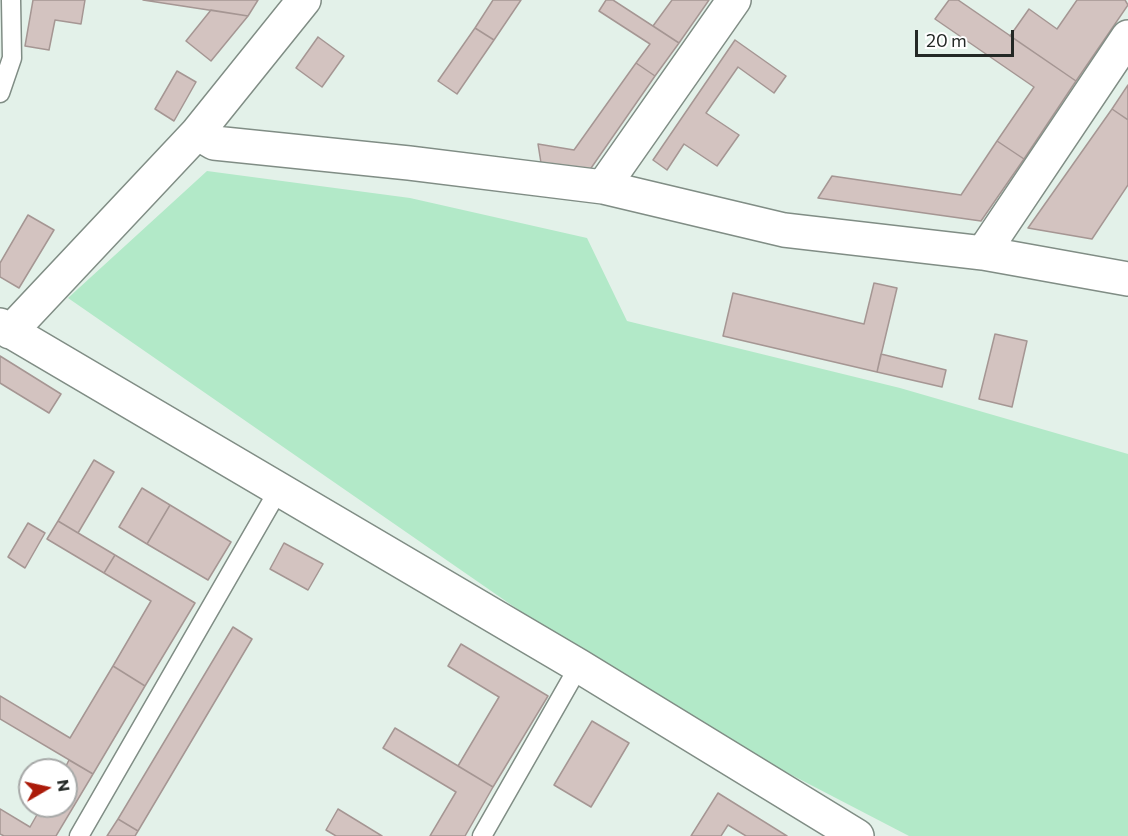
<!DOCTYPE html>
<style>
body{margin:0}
#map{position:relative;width:1128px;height:836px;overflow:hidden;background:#e3f1e9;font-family:Commissioner,sans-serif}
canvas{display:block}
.north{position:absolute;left:18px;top:758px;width:60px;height:60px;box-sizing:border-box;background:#fff;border:2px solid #a7a9a8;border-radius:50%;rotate:81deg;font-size:16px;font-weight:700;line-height:24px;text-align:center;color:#232825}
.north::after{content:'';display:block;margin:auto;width:21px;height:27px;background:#ab1b0a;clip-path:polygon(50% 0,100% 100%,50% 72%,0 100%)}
.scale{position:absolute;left:915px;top:30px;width:99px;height:27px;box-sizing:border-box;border:3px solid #232825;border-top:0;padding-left:8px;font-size:18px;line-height:21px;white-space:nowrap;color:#232825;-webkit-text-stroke:4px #fff;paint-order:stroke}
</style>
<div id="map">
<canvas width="1128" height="836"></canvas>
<div class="north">N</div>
<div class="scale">20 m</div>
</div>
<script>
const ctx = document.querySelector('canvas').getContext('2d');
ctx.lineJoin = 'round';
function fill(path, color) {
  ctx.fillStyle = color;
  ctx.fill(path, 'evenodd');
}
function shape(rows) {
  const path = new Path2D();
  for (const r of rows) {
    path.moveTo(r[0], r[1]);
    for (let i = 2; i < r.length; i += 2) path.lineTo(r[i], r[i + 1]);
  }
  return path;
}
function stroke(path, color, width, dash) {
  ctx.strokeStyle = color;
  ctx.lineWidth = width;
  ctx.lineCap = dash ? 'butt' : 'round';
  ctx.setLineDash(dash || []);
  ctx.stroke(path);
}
fill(shape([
 [207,171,410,198,587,238,627,321,900,388,1128,454,1128,836,909,836,653,703,68,298]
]), '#b2e9c8');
const building = shape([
 [33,0,85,0,81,24,55,20,49,50,25,46,33,0],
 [143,0,258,0,248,16,143,0],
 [493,0,521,0,494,40,475,28,493,0],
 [606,0,613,0,679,43,655,76,636,63,650,44,599,11,606,0],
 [672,0,709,0,679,43,653,26,672,0],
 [949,0,958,0,1076,81,1024,159,997,141,1034,87,935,19,949,0],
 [1077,0,1125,0,1128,5,1076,81,1010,36,1029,9,1057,29,1077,0],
 [211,10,248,16,211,61,186,41,211,10],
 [475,28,494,40,457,94,438,81,475,28],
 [318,37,344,56,322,87,296,68,318,37],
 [735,40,786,76,774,93,738,67,706,113,739,135,717,166,684,144,667,170,653,160,735,40],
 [636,63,655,76,589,171,541,163,538,144,574,150,636,63],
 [177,71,196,82,174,121,155,109,177,71],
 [1128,85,1128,120,1112,109,1128,85],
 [1112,109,1128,120,1128,185,1092,239,1028,228,1112,109],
 [997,141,1024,159,981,221,818,198,832,176,961,195,997,141],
 [28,215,54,230,19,288,0,277,0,263,28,215],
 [874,283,897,288,877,372,723,336,733,293,864,324,874,283],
 [995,334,1027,341,1012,407,979,399,995,334],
 [881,354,946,370,942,387,877,372,881,354],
 [0,356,61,394,49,413,0,383,0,356],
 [94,460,114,472,78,533,58,521,94,460],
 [142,488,170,505,147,544,119,527,142,488],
 [170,505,231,542,208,580,147,544,170,505],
 [58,521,115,555,104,573,47,539,58,521],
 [28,523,45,533,25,568,8,557,28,523],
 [284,543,323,564,308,590,270,569,284,543],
 [115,555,195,603,145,686,113,666,151,601,104,573,115,555],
 [233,627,252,639,138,831,118,819,233,627],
 [461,644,548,696,493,787,458,766,499,697,448,666,461,644],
 [113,666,145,686,93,774,0,719,0,696,70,738,113,666],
 [592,721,629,743,591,807,554,785,592,721],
 [395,728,493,787,465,836,430,836,456,792,383,748,395,728],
 [69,760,93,774,56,836,4,836,0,834,0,809,30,827,42,806,66,806,66,770,64,770,69,760],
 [718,793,787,836,746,836,728,825,721,836,691,836,718,793],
 [338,809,382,836,336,836,326,830,338,809],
 [118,819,138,831,135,836,107,836,118,819]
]);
fill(building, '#d3c3c0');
stroke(building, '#a59693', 1.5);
const lane = shape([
 [0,93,12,58,11,0],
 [79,836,279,489],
 [482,836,579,666]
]);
const street = shape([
 [197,133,214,143,409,163,603,187,784,230,983,253,1128,279],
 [603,187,734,0],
 [983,253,1128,37],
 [0,325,579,666,857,836],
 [10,332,197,133,304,0]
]);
stroke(lane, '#808d85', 21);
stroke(street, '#808d85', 36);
stroke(lane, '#fff', 18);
stroke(street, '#fff', 33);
</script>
